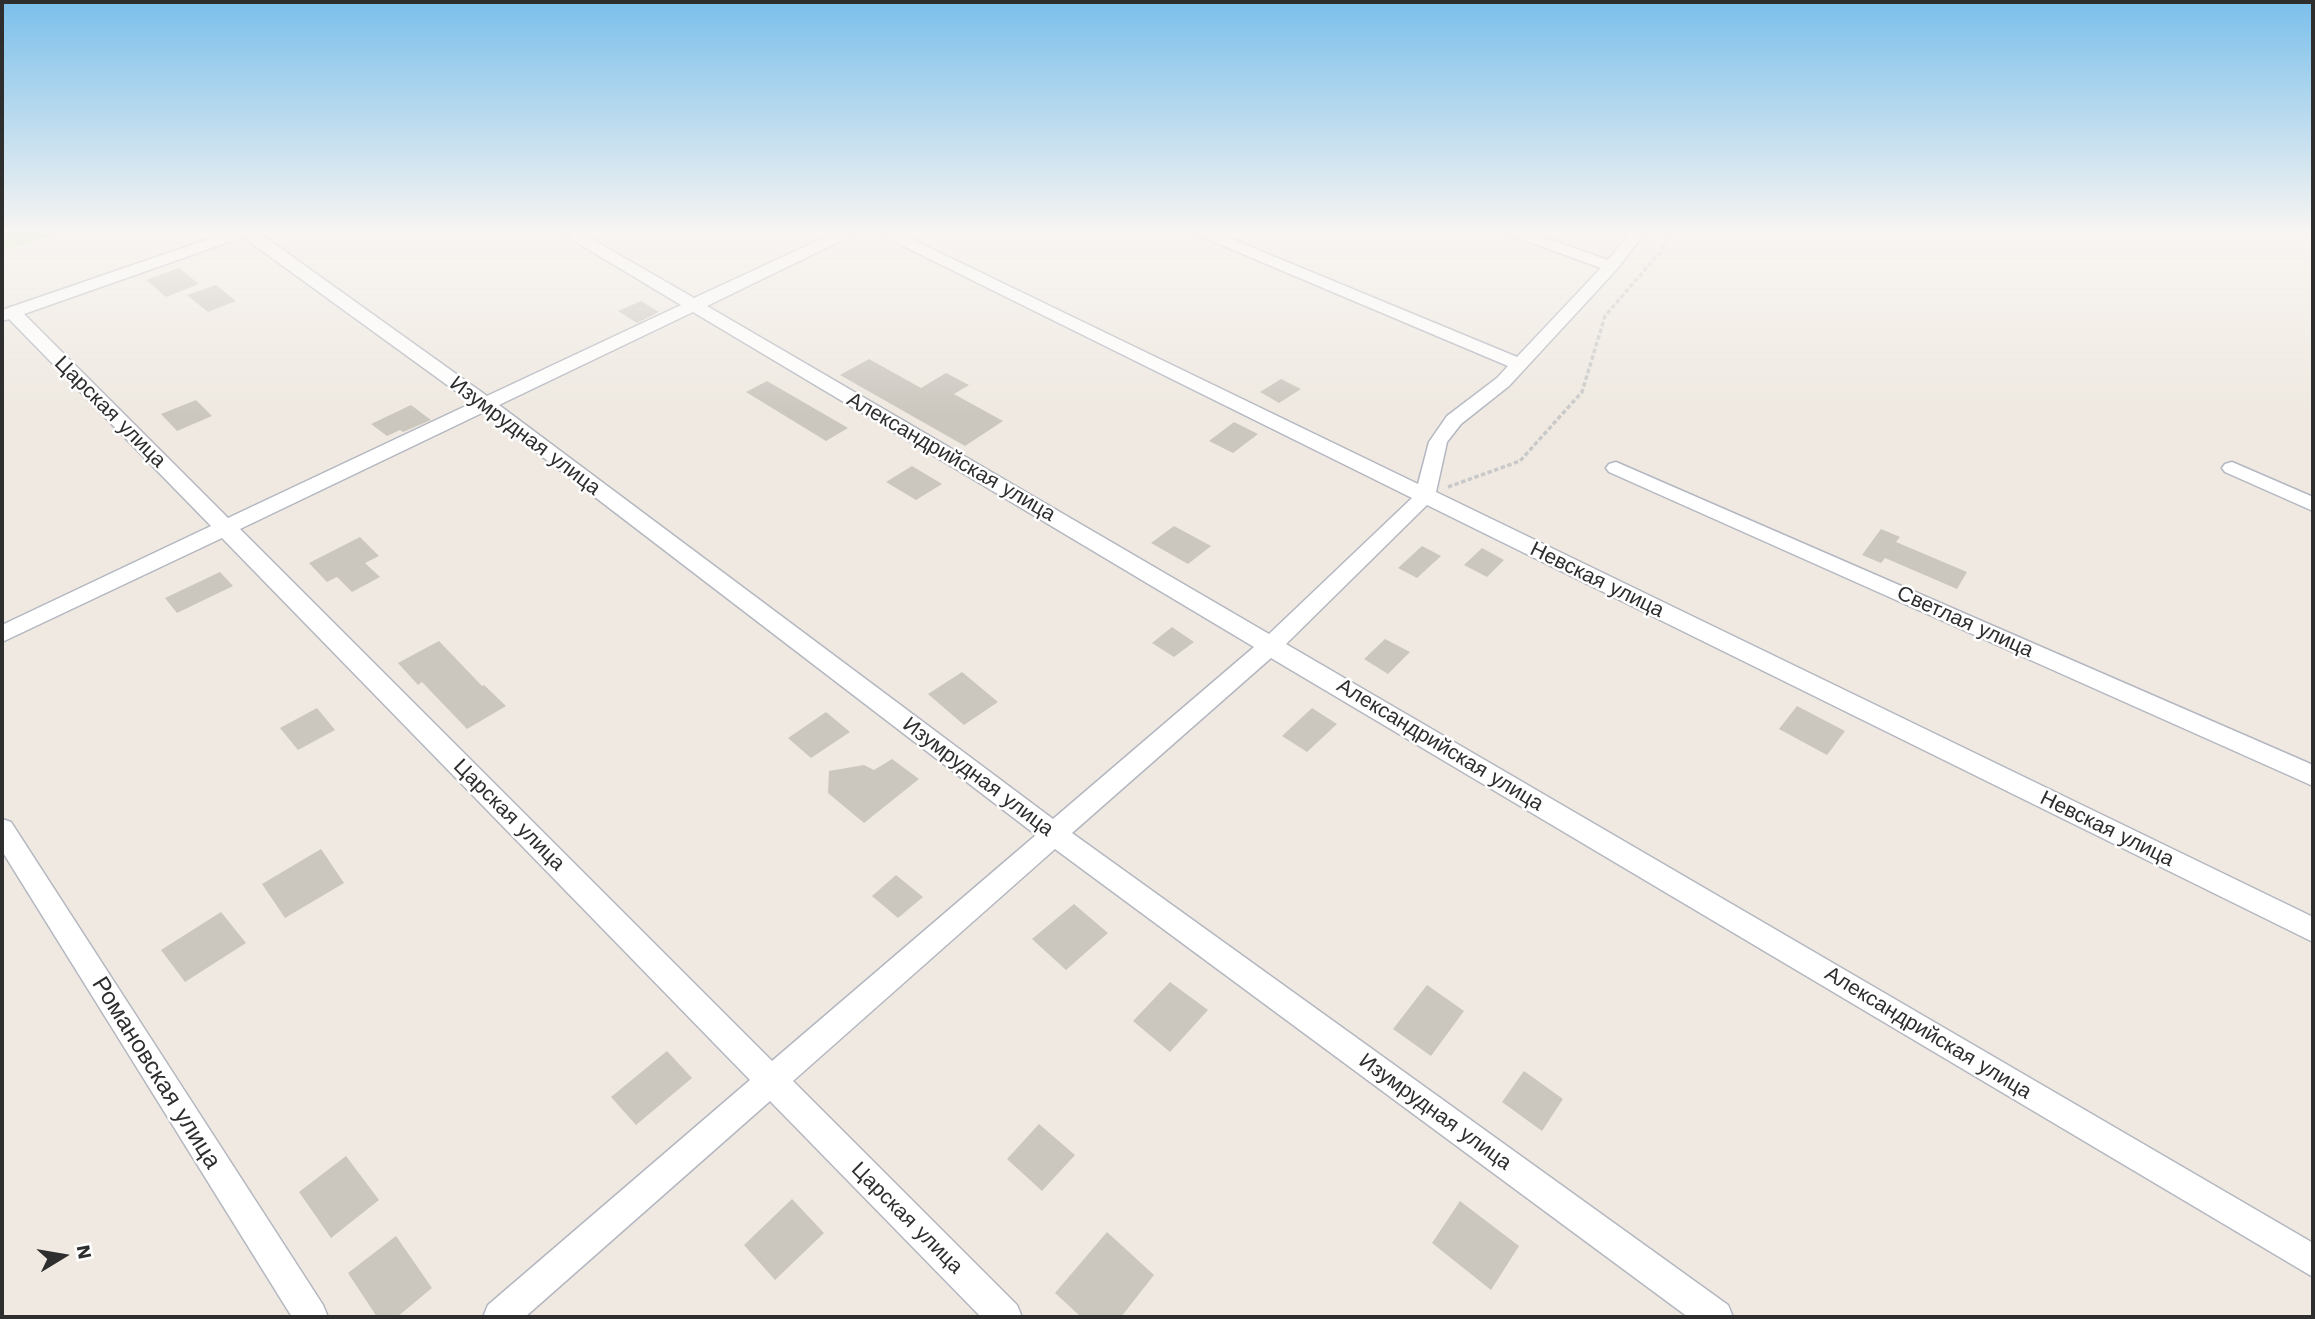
<!DOCTYPE html>
<meta charset="utf-8">
<style>
body{margin:0}
#map{position:relative;width:2315px;height:1319px;overflow:hidden;background:#efe9e1;font-family:"Work Sans",sans-serif}
canvas{display:block}
.frame{position:absolute;inset:0;border:4px solid #2e2e2e;pointer-events:none}
.north{position:absolute;left:28px;top:1221px;width:70px;height:70px;-webkit-text-stroke:5px #fff;paint-order:stroke;rotate:79deg;font-size:19px;font-weight:700;line-height:28px;text-align:center;color:#2e2e2e}
.north::after{content:'';display:block;margin:auto;width:24px;height:32px;background:#2e2e2e;clip-path:polygon(50% 0,100% 100%,50% 72%,0 100%)}
</style>
<div id="map">
<canvas width="2315" height="1319"></canvas>
<div class="frame"></div>
<div class="north">N</div>
</div>
<script>
const ctx = document.querySelector('canvas').getContext('2d');
ctx.lineJoin = 'round';
function fill(path, color) {
  ctx.fillStyle = color;
  ctx.fill(path, 'evenodd');
}
function shape(rows) {
  const path = new Path2D();
  for (const r of rows) {
    path.moveTo(r[0], r[1]);
    for (let i = 2; i < r.length; i += 2) path.lineTo(r[i], r[i + 1]);
  }
  return path;
}
function stroke(path, color, width, dash) {
  ctx.strokeStyle = color;
  ctx.lineWidth = width;
  ctx.lineCap = dash ? 'butt' : 'round';
  ctx.setLineDash(dash || []);
  ctx.stroke(path);
}
function drawText(font, color, halo, rows, align = 'center') {
  ctx.font = font + ' "Work Sans",sans-serif';
  ctx.lineWidth = 5;
  ctx.setLineDash([]);
  ctx.textBaseline = 'middle';
  ctx.strokeStyle = halo;
  ctx.fillStyle = color;
  for (const [text, x, y, turn = 0] of rows) {
    ctx.save();
    ctx.translate(x, y);
    ctx.rotate((+turn || 0) * Math.PI / 180);
    ctx.textAlign = isNaN(turn) ? turn : align;
    if (halo) ctx.strokeText(text, 0, 0);
    ctx.fillText(text, 0, 0);
    ctx.restore();
  }
}
fill(shape([
 [2,230,71,230,2,251]
]), '#b6e59e');
fill(shape([
 [179,268,199,284,166,297,146,280],
 [216,285,236,301,208,312,187,295],
 [641,301,659,312,637,323,618,311],
 [869,359,921,388,946,373,969,385,954,394,1003,421,965,446,840,375],
 [1281,379,1301,389,1279,403,1260,392],
 [767,381,848,428,826,441,746,392],
 [196,400,212,416,177,431,161,414],
 [411,405,431,420,403,432,400,430,387,436,371,424],
 [1234,422,1258,434,1233,453,1209,441],
 [912,466,942,484,916,500,886,482],
 [1174,526,1211,546,1188,564,1151,543],
 [1881,529,1900,537,1896,542,1967,572,1957,589,1885,558,1881,563,1862,555],
 [360,537,379,556,365,563,380,577,352,592,337,577,327,582,309,563],
 [1422,546,1441,556,1417,578,1398,568],
 [1482,548,1504,560,1487,577,1464,565],
 [220,572,233,586,177,613,165,598],
 [1172,627,1194,642,1174,657,1152,643],
 [1385,639,1410,652,1388,674,1364,659],
 [439,641,482,686,484,685,506,706,467,729,422,682,418,685,398,663],
 [962,672,998,702,964,725,928,694],
 [1797,706,1845,731,1827,755,1779,729],
 [317,708,335,730,298,750,280,728],
 [1312,708,1337,724,1307,752,1282,736],
 [826,712,850,732,811,758,788,738],
 [892,759,919,779,864,823,828,793,829,771,864,765,874,770],
 [321,849,344,883,285,918,262,884],
 [896,875,923,897,898,918,872,896],
 [1074,904,1108,933,1066,970,1032,939],
 [221,912,246,943,185,982,161,950],
 [1170,982,1208,1010,1170,1052,1133,1021],
 [1427,985,1464,1011,1431,1056,1393,1029],
 [667,1051,692,1078,636,1125,611,1097],
 [1524,1071,1563,1099,1542,1131,1502,1102],
 [1039,1124,1075,1155,1042,1191,1007,1159],
 [346,1156,379,1200,331,1238,299,1192],
 [792,1199,824,1233,775,1280,744,1245],
 [1460,1201,1519,1246,1491,1290,1432,1243],
 [1107,1232,1154,1275,1121,1317,1081,1317,1055,1293],
 [396,1236,432,1288,397,1317,377,1317,348,1273]
]), '#cbc7bf');
const street = shape([
 [235,230,255,230,487,396,681,305,561,233,559,230,576,230,694,298,841,230,859,230,857,233,707,306,1269,634,1412,498,877,233,875,230,893,230,1418,484,1429,442,1447,416,1497,378,1508,366,1193,233,1191,230,1210,230,1517,357,1601,268,1505,233,1503,230,1523,230,1608,260,1632,230,1647,230,1617,269,1509,386,1461,424,1447,442,1436,492,2313,917,2313,942,1427,505,1286,644,2313,1243,2313,1277,1271,658,1072,833,1728,1305,1733,1317,1688,1317,1055,849,793,1081,1017,1305,1022,1317,981,1317,770,1101,525,1317,483,1317,488,1305,750,1080,222,538,2,642,2,625,211,526,9,319,2,321,2,310,235,230],
 [243,237,472,403,228,518,24,314,243,237],
 [693,312,1254,647,1053,819,499,405,693,312],
 [484,412,1036,835,772,1061,240,529,484,412],
 [1616,462,2313,765,2313,786,1609,472,1606,468,1609,464,1616,462],
 [2232,462,2313,497,2313,511,2225,472,2222,468,2225,464,2232,462],
 [2,819,11,822,323,1305,328,1317,292,1317,2,851,2,819]
]);
stroke(street, '#b4b7c1', 3);
stroke(shape([
 [1448,487,1520,461,1582,392,1605,316,1661,251,1671,230]
]), '#c9c9c9', 3.5, [4.5, 2.5]);
fill(street, '#fff');
const sky = ctx.createLinearGradient(0, 0, 0, 414);
sky.addColorStop(0, '#7abfeb');
sky.addColorStop(0.56, '#f8f5f2');
sky.addColorStop(1, '#f8f5f200');
ctx.fillStyle = sky;
ctx.fillRect(0, 0, 2315, 414);
drawText('21px', '#2e2e2e', '#fff', [
 ["Царская улица",110,412,45],
 ["Изумрудная улица",525,436,37],
 ["Александрийская улица",951,457,30],
 ["Невская улица",1597,580,26],
 ["Светлая улица",1965,622,24],
 ["Александрийская улица",1440,745,31],
 ["Изумрудная улица",978,777,37],
 ["Царская улица",509,815,45],
 ["Невская улица",2107,829,26],
 ["Александрийская улица",1928,1033,31],
 ["Изумрудная улица",1435,1112,36],
 ["Царская улица",907,1218,45]
]);
drawText('24px', '#2e2e2e', '#fff', [
 ["Романовская улица",156,1073,58]
]);
</script>
